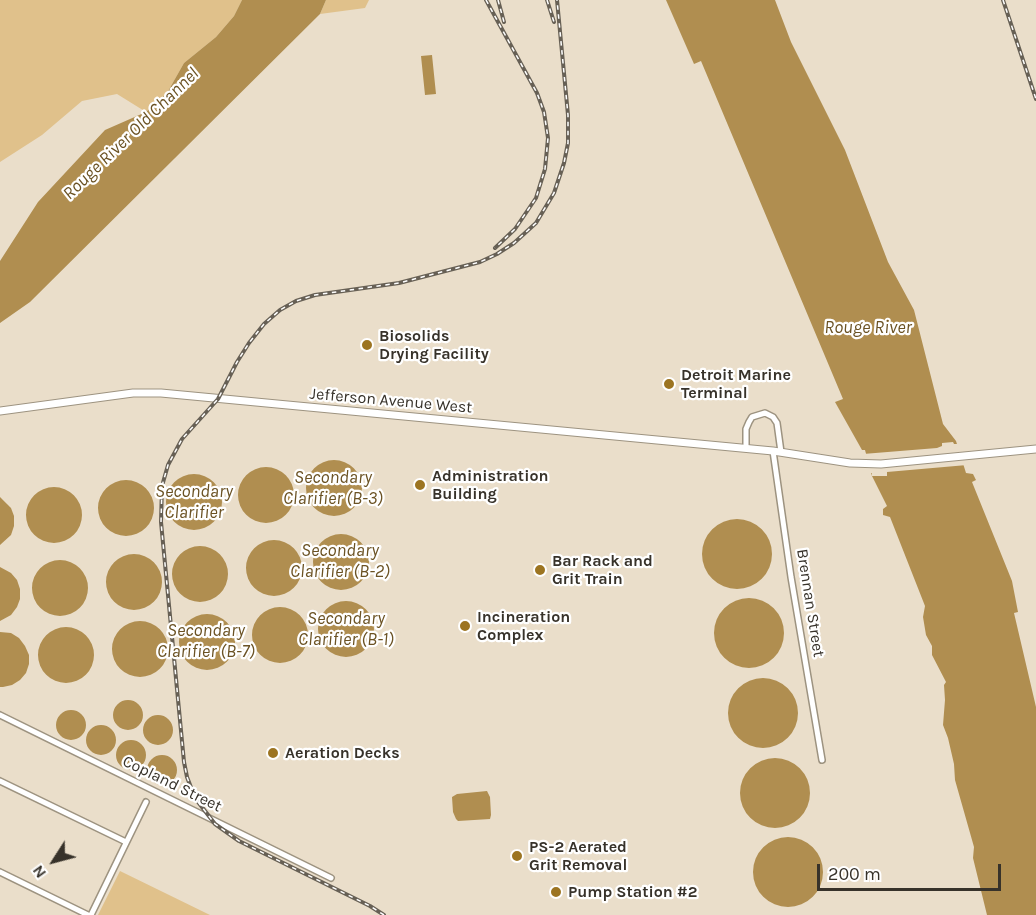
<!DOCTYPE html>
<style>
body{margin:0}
#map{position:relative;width:1036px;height:915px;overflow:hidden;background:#eadeca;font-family:Karla,sans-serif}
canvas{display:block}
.north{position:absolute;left:24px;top:831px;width:60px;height:60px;-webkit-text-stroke:4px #fff;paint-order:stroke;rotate:234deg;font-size:16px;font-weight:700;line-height:24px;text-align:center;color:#37322a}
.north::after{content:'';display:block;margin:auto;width:21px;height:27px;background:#37322a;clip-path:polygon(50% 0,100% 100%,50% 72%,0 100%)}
.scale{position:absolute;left:817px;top:864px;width:184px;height:27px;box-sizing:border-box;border:3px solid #37322a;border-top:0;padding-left:8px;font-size:18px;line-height:21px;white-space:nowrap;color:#37322a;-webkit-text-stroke:4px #fff;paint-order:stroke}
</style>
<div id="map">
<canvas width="1036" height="915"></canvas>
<div class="north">N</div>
<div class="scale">200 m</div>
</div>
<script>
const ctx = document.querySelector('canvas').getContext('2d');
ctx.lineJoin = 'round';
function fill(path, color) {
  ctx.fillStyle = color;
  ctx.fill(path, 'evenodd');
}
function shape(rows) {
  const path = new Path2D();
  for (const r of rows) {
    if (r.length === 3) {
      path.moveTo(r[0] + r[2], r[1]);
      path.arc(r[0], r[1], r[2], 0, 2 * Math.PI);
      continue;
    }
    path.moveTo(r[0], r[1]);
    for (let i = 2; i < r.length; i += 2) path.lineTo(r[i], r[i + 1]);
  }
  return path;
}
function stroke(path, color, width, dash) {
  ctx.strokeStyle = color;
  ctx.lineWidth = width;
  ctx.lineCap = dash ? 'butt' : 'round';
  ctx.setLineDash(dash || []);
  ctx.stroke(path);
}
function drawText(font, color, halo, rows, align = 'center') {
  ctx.font = font + ' Karla,sans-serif';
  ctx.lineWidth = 4.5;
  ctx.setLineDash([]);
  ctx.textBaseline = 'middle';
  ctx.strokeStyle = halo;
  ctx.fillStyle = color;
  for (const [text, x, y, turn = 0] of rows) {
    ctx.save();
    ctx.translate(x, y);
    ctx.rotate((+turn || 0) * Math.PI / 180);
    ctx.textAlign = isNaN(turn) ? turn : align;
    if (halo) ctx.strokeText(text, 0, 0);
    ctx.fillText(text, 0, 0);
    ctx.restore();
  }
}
fill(shape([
 [0,0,242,0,234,16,216,37,184,63,167,93,146,112,117,94,82,101,42,135,0,162],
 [326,0,369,0,365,8,320,14],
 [120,871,210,915,98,915]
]), '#e0c18b');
fill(shape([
 [242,0,326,0,320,14,30,302,0,323,0,261,38,202,105,130,146,112,167,93,184,63,216,37,234,16],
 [666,0,775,0,791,42,845,150,888,262,914,310,943,424,956,441,966,473,973,474,976,480,972,482,1012,581,1018,612,1014,613,1036,707,1036,915,987,915,973,858,974,847,955,780,954,764,948,738,943,725,945,700,944,685,946,682,932,655,932,646,926,635,923,617,925,606,890,517,883,515,883,509,887,506,872,476,865,450,862,450,835,402,843,399,701,61,694,64],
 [432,55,436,94,425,95,421,56],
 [334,488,28],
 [266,495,28],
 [194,502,28],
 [126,508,28],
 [54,515,28],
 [0,497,11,508,14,516,14,526,11,535,0,545],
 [737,554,35],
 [341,562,28],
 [274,568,28],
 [200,574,28],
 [134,582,28],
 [60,588,28],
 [0,567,11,573,17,580,20,589,20,599,17,607,11,615,0,621],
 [749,633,35],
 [346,629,28],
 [280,635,28],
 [207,642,28],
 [140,649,28],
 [66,655,28],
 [0,632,11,633,19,638,25,646,29,655,29,664,26,673,20,680,12,685,3,687,0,687],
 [763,713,35],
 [128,715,15],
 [71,725,15],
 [158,730,15],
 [101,740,15],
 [131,755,15],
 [162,770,15],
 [775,793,35],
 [487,791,490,797,491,815,490,819,458,821,456,819,453,812,452,797,457,794],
 [788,872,35]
]), '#b08e50');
fill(shape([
 [953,442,954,444,958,444,958,447,961,447,967,465,887,472,887,476,872,476,872,473,869,473,863,454,937,448,942,446,942,443]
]), '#eadeca');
const street = shape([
 [746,448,746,429,749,422,752,417,765,413,773,417,777,423,781,452],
 [773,451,791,577,822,760],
 [0,715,331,878],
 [0,781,126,842],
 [0,872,88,915],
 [91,915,146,802]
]);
const secondary = shape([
 [0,411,133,393,161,393,773,451,850,463,881,464,1036,449]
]);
stroke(street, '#9d9380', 8);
stroke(secondary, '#9d9380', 9);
stroke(street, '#fff', 5);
stroke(secondary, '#fff', 7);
const rail = shape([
 [486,0,537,93,544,112,548,138,545,169,536,198,515,229,495,248],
 [498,0,504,22],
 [547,0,554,22],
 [1003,0,1036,99],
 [384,915,370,906,239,841,215,824,195,798,187,777,184,762,161,522,162,486,168,465,182,439,218,399,237,362,249,343,264,324,280,310,296,301,315,295,399,283,480,262,497,254,514,243,536,223,554,193,564,163,568,143,568,115,557,0]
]);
stroke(rail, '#676055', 4);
stroke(rail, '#fff', 1.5, [4.5]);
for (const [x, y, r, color] of [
 [367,345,6,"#9c7421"],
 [669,384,6,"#9c7421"],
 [420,485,6,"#9c7421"],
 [540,570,6,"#9c7421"],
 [465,626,6,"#9c7421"],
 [273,753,6,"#9c7421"],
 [517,856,6,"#9c7421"],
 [556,892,6,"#9c7421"]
]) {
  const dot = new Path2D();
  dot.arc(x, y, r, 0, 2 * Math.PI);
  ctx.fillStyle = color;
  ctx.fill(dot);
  stroke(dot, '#fff', 2);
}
drawText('bold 16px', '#37322a', '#fff', [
 ["Biosolids",379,336],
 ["Drying Facility",379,354],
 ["Detroit Marine",681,375],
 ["Terminal",681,393],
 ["Administration",432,476],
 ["Building",432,494],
 ["Bar Rack and",552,561],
 ["Grit Train",552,579],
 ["Incineration",477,617],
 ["Complex",477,635],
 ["Aeration Decks",285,753],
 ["PS-2 Aerated",529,847],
 ["Grit Removal",529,865],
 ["Pump Station #2",568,892]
], 'left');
drawText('16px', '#37322a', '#fff', [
 ["Jefferson Avenue West",391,401,5],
 ["Brennan Street",810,603,81],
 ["Copland Street",172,784,26]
]);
drawText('italic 18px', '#6b5223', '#fff', [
 ["Rouge River Old Channel",131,134,-44],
 ["Rouge River",868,328],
 ["Secondary",333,478],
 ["Clarifier (B-3)",333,499],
 ["Secondary",194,492],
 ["Clarifier",194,513],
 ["Secondary",340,551],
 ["Clarifier (B-2)",340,572],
 ["Secondary",346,619],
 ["Clarifier (B-1)",346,640],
 ["Secondary",206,631],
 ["Clarifier (B-7)",206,652]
]);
</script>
